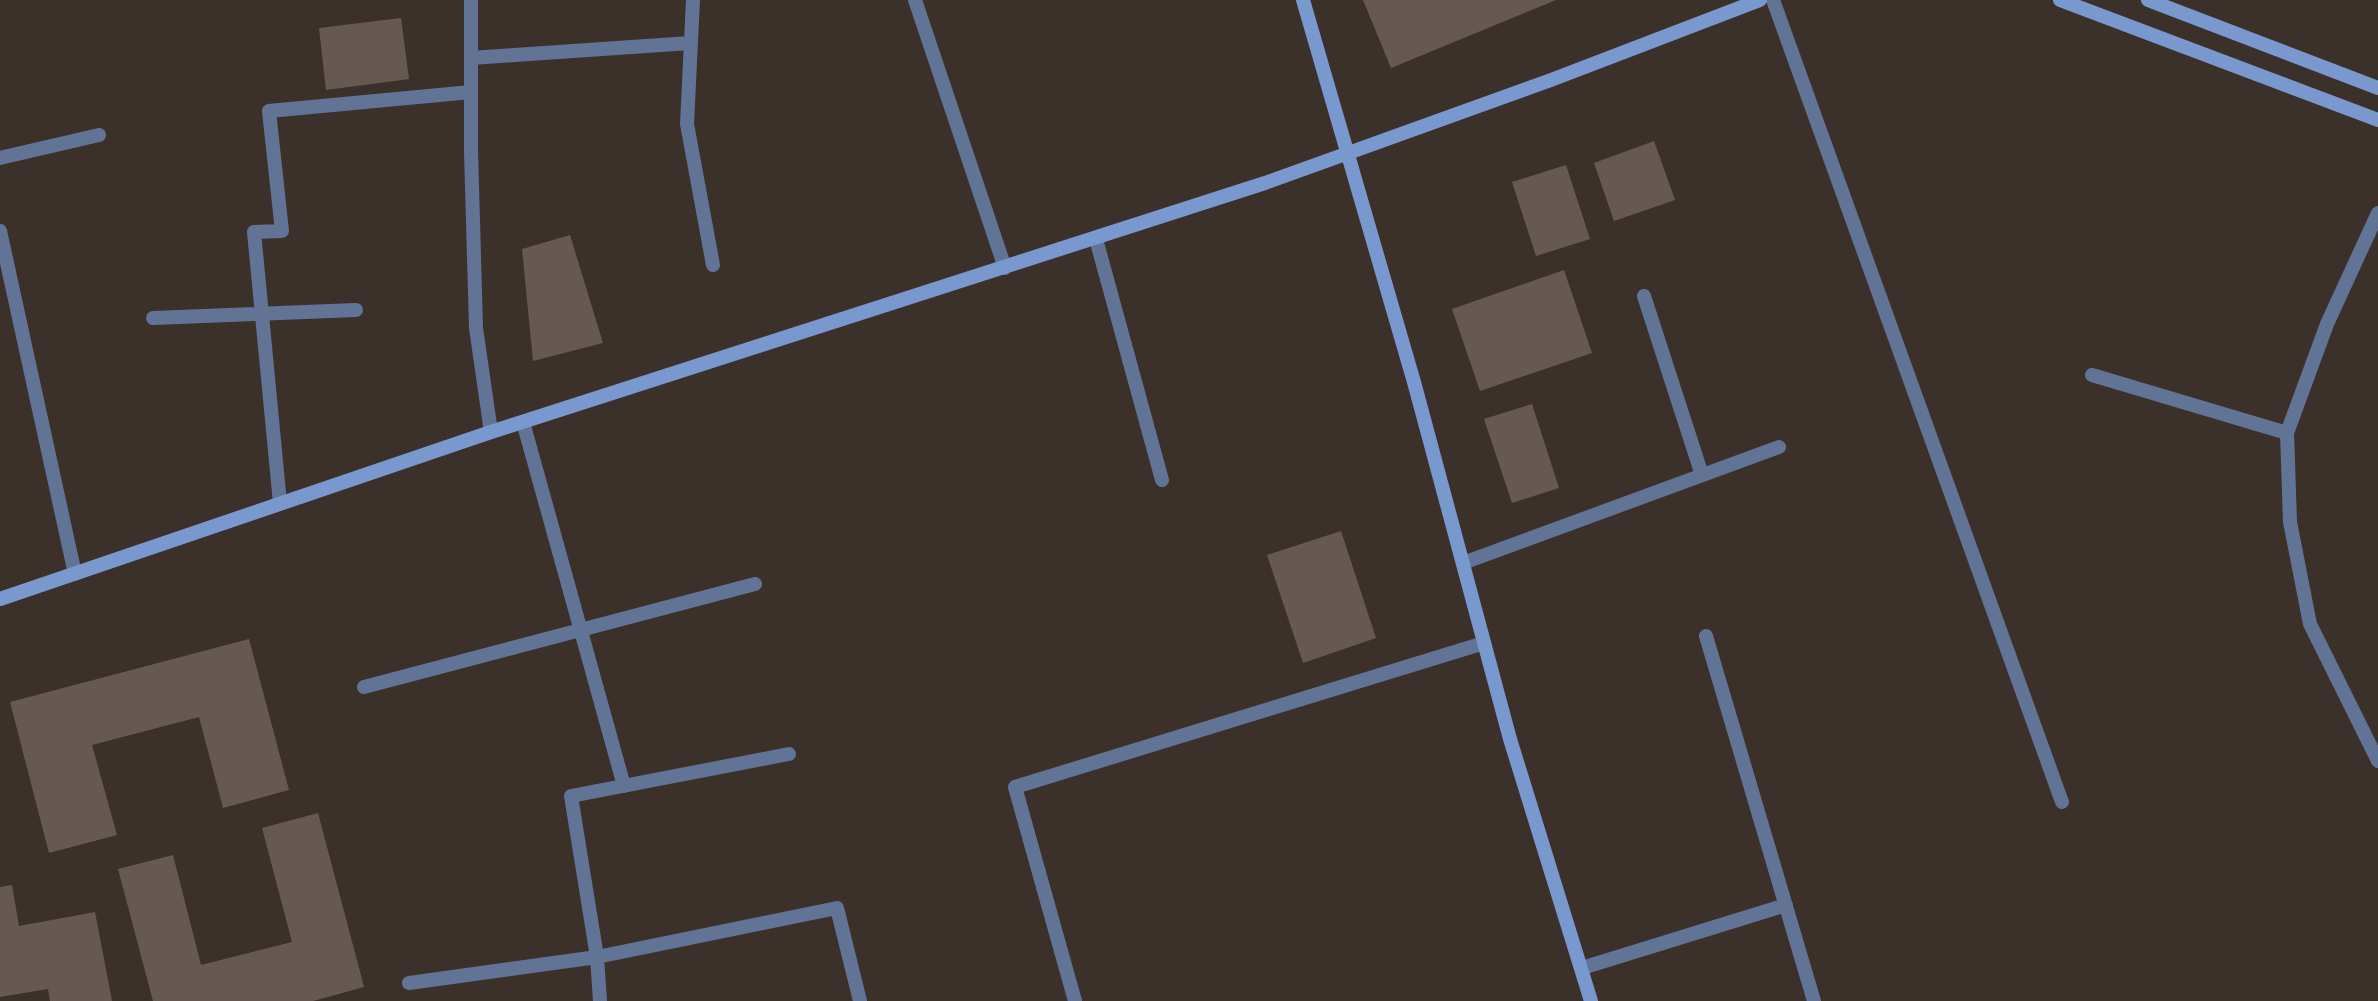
<!DOCTYPE html>
<style>
body{margin:0}
canvas{display:block;background:#3c312a}
</style>
<canvas width="2378" height="1001"></canvas>
<script>
const ctx = document.querySelector('canvas').getContext('2d');
ctx.lineJoin = 'round';
function fill(path, color) {
  ctx.fillStyle = color;
  ctx.fill(path, 'evenodd');
}
function shape(rows) {
  const path = new Path2D();
  for (const r of rows) {
    path.moveTo(r[0], r[1]);
    for (let i = 2; i < r.length; i += 2) path.lineTo(r[i], r[i + 1]);
  }
  return path;
}
function stroke(path, color, width, dash) {
  ctx.strokeStyle = color;
  ctx.lineWidth = width;
  ctx.lineCap = dash ? 'butt' : 'round';
  ctx.setLineDash(dash || []);
  ctx.stroke(path);
}
fill(shape([
 [1363,0,1556,0,1391,68],
 [401,18,409,79,326,90,319,28],
 [1654,141,1675,200,1614,221,1594,163],
 [1566,165,1590,239,1536,256,1512,182],
 [570,235,603,343,533,361,522,249],
 [1564,270,1592,353,1480,391,1452,309],
 [1532,404,1559,488,1512,503,1484,419],
 [1341,531,1376,638,1303,663,1267,555],
 [249,639,289,790,223,808,199,717,92,745,117,835,49,853,10,702],
 [318,813,364,987,313,1001,153,1001,118,869,173,855,201,965,292,942,262,828],
 [12,885,19,926,95,912,112,1001,50,1001,48,989,0,997,0,887]
]), '#665952');
stroke(shape([
 [523,422,624,786],
 [364,687,755,584],
 [409,983,597,957,837,908,860,1001],
 [600,1001,597,957,571,796,789,754]
]), '#617496', 14);
stroke(shape([
 [471,0,471,151,476,328,491,432],
 [693,0,687,124,713,265],
 [915,0,1005,268],
 [1773,0,2062,802],
 [471,58,690,43],
 [0,158,99,135],
 [2378,213,2327,324,2287,433,2290,522,2310,624,2378,761],
 [0,231,75,574],
 [1096,239,1162,480],
 [1644,296,1702,475],
 [153,318,356,310],
 [2092,375,2287,433],
 [280,503,254,232,282,231,269,111,471,92],
 [1463,563,1779,447],
 [1706,636,1814,1001],
 [1582,968,1786,905],
 [1075,1001,1015,787,1484,643]
]), '#617496', 14);
stroke(shape([
 [1303,0,1414,382,1510,739,1591,1001],
 [2060,0,2378,120],
 [2148,0,2378,88],
 [0,599,491,432,1265,183,1551,80,1760,0]
]), '#7998ce', 14);
</script>
